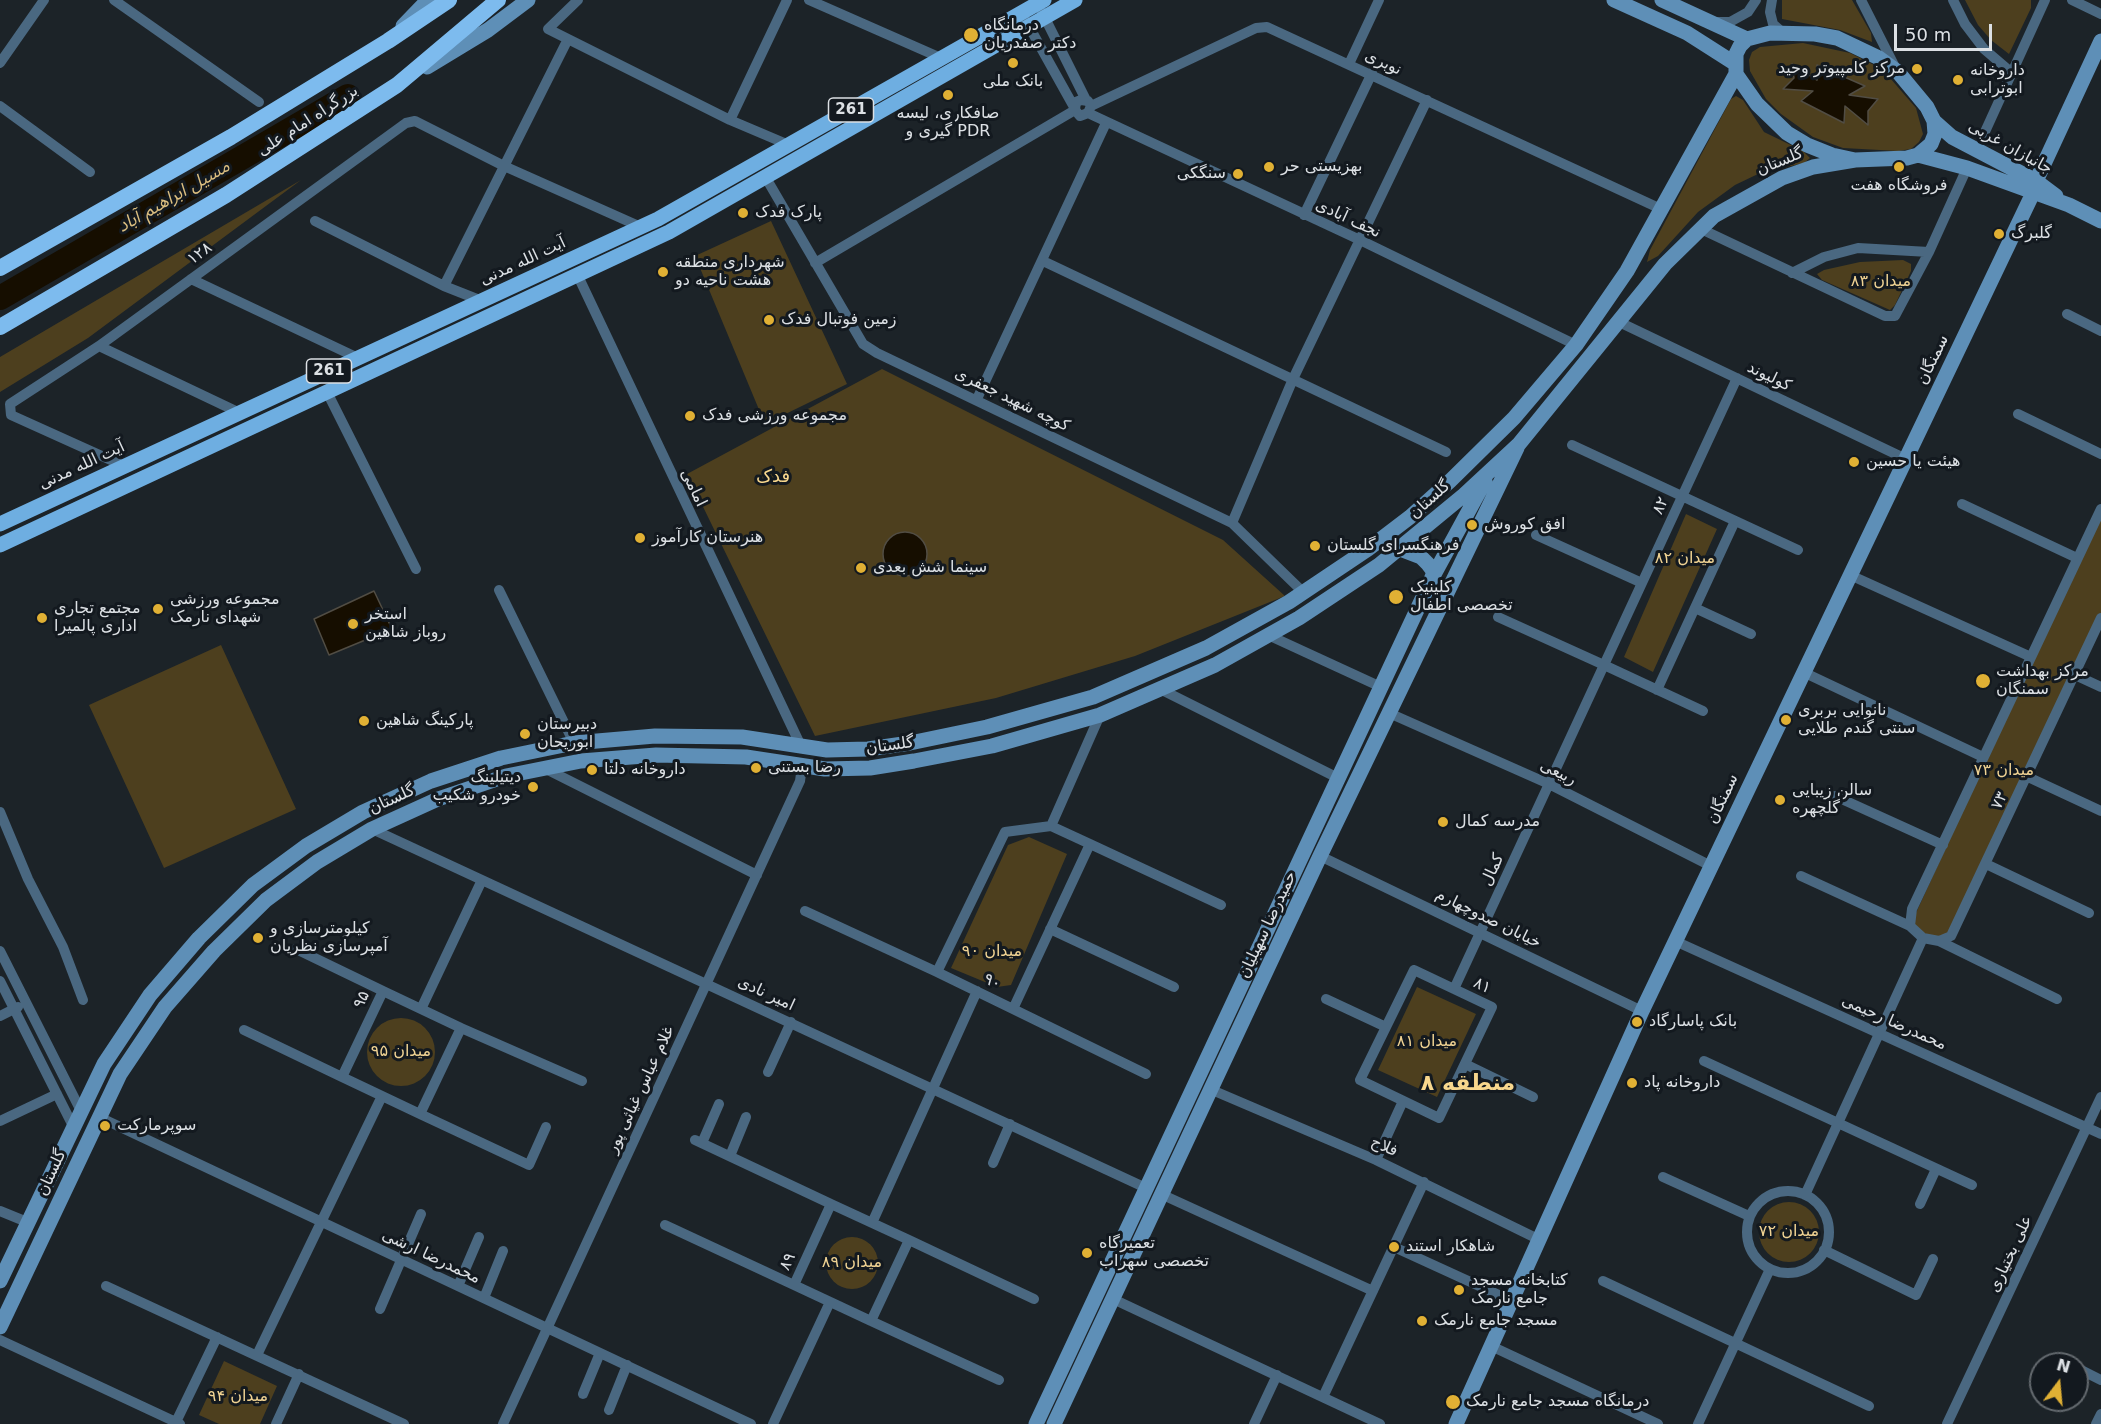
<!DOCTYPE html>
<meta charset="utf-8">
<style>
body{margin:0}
#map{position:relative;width:2101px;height:1424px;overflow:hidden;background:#1c2328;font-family:"DejaVu Sans",sans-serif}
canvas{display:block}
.north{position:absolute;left:2029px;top:1352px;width:60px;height:60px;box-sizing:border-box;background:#13191f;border:2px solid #63696e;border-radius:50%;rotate:16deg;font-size:16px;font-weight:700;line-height:24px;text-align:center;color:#dce0e4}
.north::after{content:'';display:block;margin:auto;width:21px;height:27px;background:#e0b034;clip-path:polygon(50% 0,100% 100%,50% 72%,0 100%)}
.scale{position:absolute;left:1894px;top:24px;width:98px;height:27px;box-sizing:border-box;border:3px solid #dce0e4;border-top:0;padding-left:8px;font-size:18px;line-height:21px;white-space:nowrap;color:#dce0e4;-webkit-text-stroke:4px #13191f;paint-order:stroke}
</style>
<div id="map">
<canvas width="2101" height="1424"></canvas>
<div class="north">N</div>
<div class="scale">50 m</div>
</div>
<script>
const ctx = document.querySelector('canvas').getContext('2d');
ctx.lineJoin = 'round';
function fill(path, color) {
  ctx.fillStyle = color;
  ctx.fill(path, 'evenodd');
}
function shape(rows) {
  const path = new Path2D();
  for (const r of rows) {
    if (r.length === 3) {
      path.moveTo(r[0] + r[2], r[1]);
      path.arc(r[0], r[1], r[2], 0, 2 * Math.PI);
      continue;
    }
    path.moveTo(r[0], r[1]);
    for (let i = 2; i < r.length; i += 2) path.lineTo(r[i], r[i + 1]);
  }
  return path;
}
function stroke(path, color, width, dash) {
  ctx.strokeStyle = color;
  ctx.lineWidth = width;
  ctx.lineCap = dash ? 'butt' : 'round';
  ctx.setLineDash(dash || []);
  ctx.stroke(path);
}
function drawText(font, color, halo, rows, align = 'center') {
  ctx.font = font + ' "DejaVu Sans","Noto Sans Arabic",sans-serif';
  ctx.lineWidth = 6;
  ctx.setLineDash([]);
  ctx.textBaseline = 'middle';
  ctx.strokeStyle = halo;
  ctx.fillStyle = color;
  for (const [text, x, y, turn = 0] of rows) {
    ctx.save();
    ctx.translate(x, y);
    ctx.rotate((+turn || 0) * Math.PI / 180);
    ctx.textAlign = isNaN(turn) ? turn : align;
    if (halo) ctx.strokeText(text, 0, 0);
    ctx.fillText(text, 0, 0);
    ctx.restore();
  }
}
fill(shape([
 [1782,0,1852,0,1871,33,1872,42,1840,30,1782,19],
 [1965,0,2031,0,2031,8,2009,54,1991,40,1978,25],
 [1803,43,1850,53,1874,65,1890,78,1916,108,1923,134,1919,142,1911,149,1898,151,1843,148,1813,137,1781,114,1766,99,1750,71,1749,60,1752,52,1760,47],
 [1736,96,1743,100,1764,132,1803,151,1810,158,1804,163,1758,174,1735,185,1698,212,1658,256,1647,262,1650,250,1731,99],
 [301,180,88,338,0,392,0,357],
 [771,221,847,384,765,424,695,256],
 [1903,260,1911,264,1911,271,1895,305,1890,310,1822,280,1817,274,1824,270,1860,262],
 [882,369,1223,540,1285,596,1135,656,996,698,815,736,687,474],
 [2101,509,2101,618,1951,936,1938,941,1910,926],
 [1686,514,1717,529,1653,672,1624,657],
 [221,645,296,809,164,868,89,705],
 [1029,837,1067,854,1011,985,997,987,951,968,1008,845],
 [1417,987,1476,1014,1437,1097,1378,1070],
 [401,1052,34],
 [1789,1232,30],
 [852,1263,26],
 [224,1361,277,1386,260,1424,219,1424,199,1415]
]), '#4d3f1e');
const water = shape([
 [1792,64,1817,80,1817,65,1865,86,1849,95,1878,99,1868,111,1868,125,1845,106,1844,123,1801,101,1813,91,1783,89,1794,78,1792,64],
 [905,554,22],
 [374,591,392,629,329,655,314,619,374,591]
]);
fill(water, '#160e00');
stroke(water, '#514d44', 1.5);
stroke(shape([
 [0,298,348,96]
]), '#160e00', 24);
stroke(shape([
 [114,0,259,102],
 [578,0,548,29,730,120,789,145],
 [809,0,941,58],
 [1772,0,1770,12,1773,24,1782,32],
 [1861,0,1896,69],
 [1953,0,1965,24,1984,49,2012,73],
 [2072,0,2101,14],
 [1042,12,1086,100],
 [1026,21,1074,107],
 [1714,22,1730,22,1748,12,1756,0],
 [0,63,44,0],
 [1349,64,1379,0],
 [0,106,90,172],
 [1091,106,1256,28,1267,27,1661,209],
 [1088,113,1091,106,1088,101,1081,100,1076,102,1075,110,1080,116,1088,113,1360,240,1576,345],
 [730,120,787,0],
 [1984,134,2045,0],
 [766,178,863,344,877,353,1232,523,1303,592],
 [1304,215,1372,73],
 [315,221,444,286,482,301],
 [1701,229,1885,316,1895,316,1929,252,1967,168],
 [1043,261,1446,452],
 [815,263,1075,110],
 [1792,273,1824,257,1858,248,1929,252],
 [578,276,800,744],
 [191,279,358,358],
 [444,286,568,39],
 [2067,314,2101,331],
 [1619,322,1906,459],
 [99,346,240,413],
 [328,394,416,569],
 [977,399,1106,123],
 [2018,414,2101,454],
 [1572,445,1798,550],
 [124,466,11,415,10,404,99,346,406,123,415,121,504,166,641,227],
 [1962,504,2077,558],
 [1232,523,1293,379,1427,100],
 [1536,535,1642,583],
 [1850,575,2031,657],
 [499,590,574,743],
 [1695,608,1751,634],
 [1268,635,1381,687],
 [1803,672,1983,757],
 [2075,675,2101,687],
 [1160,689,1338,778],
 [1657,690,1735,521],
 [1703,711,1604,665,1737,378],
 [1389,713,1549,784,1711,866],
 [546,769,757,875],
 [2028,777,2101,811],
 [1835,796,1943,845],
 [0,812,28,879,63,947,83,1000],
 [1051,826,1090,844,1013,1009,937,972,1005,832,1051,826],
 [1051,826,1100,715],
 [372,829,1146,1188],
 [1090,844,1221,905],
 [1320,856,1642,1011],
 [1986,864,2089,913],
 [1801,876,1910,926],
 [805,911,937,972],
 [1050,929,1174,987],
 [1923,938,1910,926,1912,909,2101,509],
 [1923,938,1939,941,1951,936,2101,618],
 [1675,941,2101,1134],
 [1939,941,2057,999],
 [296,949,383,991],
 [0,951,81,1111],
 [1414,970,1492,1007,1439,1118,1360,1080,1414,970],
 [0,981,73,1126],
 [1454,989,1604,665,1498,617],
 [1326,999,1386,1027],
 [421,1009,482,880],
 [1013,1009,1146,1074],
 [0,1016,18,1007],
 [461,1028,582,1081],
 [244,1030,342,1077],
 [1704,1061,1972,1185],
 [1465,1064,1533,1097],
 [768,1072,791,1022],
 [1212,1090,1376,1160,1540,1240],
 [420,1114,461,1028,383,991,342,1077,420,1114,529,1165,546,1127],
 [99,1117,751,1424],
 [0,1121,57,1094],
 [695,1140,831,1204],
 [702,1143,719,1104],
 [730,1156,746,1117],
 [1376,1160,1403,1101],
 [993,1163,1010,1124],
 [1663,1177,1749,1216],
 [1788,1232,41],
 [1163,1195,1373,1291],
 [1805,1195,1923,938],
 [1920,1204,1936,1169],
 [0,1211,27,1222],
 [872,1223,977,991],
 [665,1225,794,1285],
 [909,1240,871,1321,794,1285,831,1204,909,1240,1034,1299],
 [1394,1247,1512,1301],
 [1824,1250,1916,1295,1933,1259],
 [1603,1281,1869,1406],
 [106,1286,404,1424],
 [458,1286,479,1237],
 [484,1298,503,1251],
 [1113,1299,1380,1424],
 [380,1309,421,1214],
 [871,1321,999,1380],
 [0,1340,180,1424],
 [1491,1346,1658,1424],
 [257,1355,382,1096],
 [2059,1360,2067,1364],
 [2077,1368,2101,1380],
 [583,1394,600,1353],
 [1323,1397,1424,1182],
 [609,1410,627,1365],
 [176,1422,217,1337],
 [276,1424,299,1374],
 [503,1424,800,781,802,767],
 [773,1424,830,1302],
 [1254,1424,1277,1375],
 [1698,1424,1770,1269],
 [1947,1424,2101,1097],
 [2096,1424,2101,1414]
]), '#4a6881', 10);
stroke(shape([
 [1614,0,1687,33,1734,63],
 [1662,0,1747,39],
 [403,26,428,0],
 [1770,33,1815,34,1837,38,1879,58,1898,72,1927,107,1934,121,1935,134,1931,144,1918,155,1907,158,1855,160,1832,155,1807,145,1787,133,1757,104,1736,74,1736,54,1740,46,1747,39,1770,33],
 [427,67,488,30,528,0],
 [1934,121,1952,137,2036,181,2056,196],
 [1918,155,1967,168,2069,205,2101,221],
 [2036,181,2101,41],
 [1400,549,1421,557,1428,564,1434,572,1431,580],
 [0,1281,104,1064,150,995,199,938,253,885,306,846,363,812,431,781,501,758,574,743,655,736,742,737,827,750,868,749,910,743,987,727,1093,697,1206,648,1289,602,1368,549,1410,517,1450,481,1514,418,1576,345,1627,271,1736,74],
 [0,1327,120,1074,165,1007,214,951,266,900,317,862,372,829,438,799,506,776,581,761,656,755,746,757,825,769,870,768,914,761,992,746,1100,715,1215,665,1299,618,1379,565,1464,495,1519,444,1665,264,1714,216,1782,178,1813,167,1855,160],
 [1036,1424,1431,580,1485,481],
 [1054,1424,1320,856,1517,448],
 [1456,1424,1642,1011,2033,193]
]), '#5e8fb7', 15);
stroke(shape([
 [0,524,658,219,1044,0],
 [0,545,669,232,1075,0]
]), '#6eaee1', 15);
stroke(shape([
 [0,268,231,137,388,41,449,0],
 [0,327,226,195,397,85,498,0]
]), '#7dbbee', 16);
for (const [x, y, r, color] of [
 [971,35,8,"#e0b034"],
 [1013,63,6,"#e0b034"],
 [1917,69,6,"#e0b034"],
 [1958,80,6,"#e0b034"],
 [948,95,6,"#e0b034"],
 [1269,167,6,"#e0b034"],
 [1899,167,6,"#e0b034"],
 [1238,174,6,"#e0b034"],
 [743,213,6,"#e0b034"],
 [1999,234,6,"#e0b034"],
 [663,272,6,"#e0b034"],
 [769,320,6,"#e0b034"],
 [690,416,6,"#e0b034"],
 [1854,462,6,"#e0b034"],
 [1472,525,6,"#e0b034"],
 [640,538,6,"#e0b034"],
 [1315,546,6,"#e0b034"],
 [861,568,6,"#e0b034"],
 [1396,597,8,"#e0b034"],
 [158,609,6,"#e0b034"],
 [42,618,6,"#e0b034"],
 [353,624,6,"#e0b034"],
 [1983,681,8,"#e0b034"],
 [1786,720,6,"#e0b034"],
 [364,721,6,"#e0b034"],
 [525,734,6,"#e0b034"],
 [756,768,6,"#e0b034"],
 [592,770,6,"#e0b034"],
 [533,787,6,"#e0b034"],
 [1780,800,6,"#e0b034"],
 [1443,822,6,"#e0b034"],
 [258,938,6,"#e0b034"],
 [1637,1022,6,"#e0b034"],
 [1632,1083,6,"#e0b034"],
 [105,1126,6,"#e0b034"],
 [1394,1247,6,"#e0b034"],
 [1087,1253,6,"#e0b034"],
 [1459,1290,6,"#e0b034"],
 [1422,1321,6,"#e0b034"],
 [1453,1402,8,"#e0b034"]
]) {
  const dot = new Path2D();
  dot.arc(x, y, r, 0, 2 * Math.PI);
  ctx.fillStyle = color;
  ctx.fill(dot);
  stroke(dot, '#13191f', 2);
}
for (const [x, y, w] of [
 [851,110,45],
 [329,371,45]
]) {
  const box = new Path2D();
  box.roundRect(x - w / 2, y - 12, w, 24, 4.5);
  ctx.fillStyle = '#13191f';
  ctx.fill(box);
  stroke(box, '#dce0e4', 1.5);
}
drawText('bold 15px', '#dce0e4', null, [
 ["261",851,110],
 ["261",329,371]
]);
drawText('16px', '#dce0e4', '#13191f', [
 ["درمانگاه",984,26],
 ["دکتر صفدریان",984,44],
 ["مرکز کامپیوتر وحید",1905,69,"right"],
 ["داروخانه",1970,71],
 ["ابوترابی",1970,89],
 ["بانک ملی",1013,82,"center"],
 ["صافکاری، لیسه",948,114,"center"],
 ["گیری و PDR",948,132,"center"],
 ["بهزیستی حر",1281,167],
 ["سنگکی",1226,174,"right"],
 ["فروشگاه هفت",1899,186,"center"],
 ["پارک فدک",755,213],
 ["گلبرگ",2011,234],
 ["شهرداری منطقه",675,263],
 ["هشت ناحیه دو",675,281],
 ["زمین فوتبال فدک",781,320],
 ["مجموعه ورزشی فدک",702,416],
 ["هیئت یا حسین",1866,462],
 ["افق کوروش",1484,525],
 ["هنرستان کارآموز",652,538],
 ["فرهنگسرای گلستان",1327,546],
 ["سینما شش بعدی",873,568],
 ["کلینیک",1410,588],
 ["تخصصی اطفال",1410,606],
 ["مجموعه ورزشی",170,600],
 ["شهدای نارمک",170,618],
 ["مجتمع تجاری",54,609],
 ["اداری پالمیرا",54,627],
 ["استخر",365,615],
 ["روباز شاهین",365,633],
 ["مرکز بهداشت",1996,672],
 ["سمنگان",1996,690],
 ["نانوایی بربری",1798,711],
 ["سنتی گندم طلایی",1798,729],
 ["پارکینگ شاهین",376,721],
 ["دبیرستان",537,725],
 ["ابوریحان",537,743],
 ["رضا بستنی",768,768],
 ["داروخانه دلتا",604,770],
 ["دیتیلینگ",521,778,"right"],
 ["خودرو شکیب",521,796,"right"],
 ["سالن زیبایی",1792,791],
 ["گلچهره",1792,809],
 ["مدرسه کمال",1455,822],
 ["کیلومترسازی و",270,929],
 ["آمپرسازی نظریان",270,947],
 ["بانک پاسارگاد",1649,1022],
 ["داروخانه پاد",1644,1083],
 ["سوپرمارکت",117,1126],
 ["تعمیرگاه",1099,1244],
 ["تخصصی سهراب",1099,1262],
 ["شاهکار استند",1406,1247],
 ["کتابخانه مسجد",1471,1281],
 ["جامع نارمک",1471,1299],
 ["مسجد جامع نارمک",1434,1321],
 ["درمانگاه مسجد جامع نارمک",1466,1402]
], 'left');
drawText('16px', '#dce0e4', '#13191f', [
 ["نوبری",1383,63,25],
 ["بزرگراه امام علی",308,121,-33],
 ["جانبازان غربی",2010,148,29],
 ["گلستان",1780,162,-22],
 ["نجف آبادی",1348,219,25],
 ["۱۲۸",200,254,-36],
 ["آیت الله مدنی",523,262,-25],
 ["سمنگان",1933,360,-64],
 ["کولیوند",1769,377,26],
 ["کوچه شهید جعفری",1012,400,26],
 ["آیت الله مدنی",82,466,-25],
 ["امامی",693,488,64],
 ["گلستان",1430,500,-42],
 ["۸۲",1661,506,-65],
 ["گلستان",890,746,-8],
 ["ربیعی",1558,773,26],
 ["سمنگان",1723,799,-65],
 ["گلستان",392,800,-25],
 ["۷۳",2000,801,-64],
 ["کمال",1493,870,-65],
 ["خیابان صدوچهارم",1488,919,26],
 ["حمیدرضا سهیلیان",1268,925,-65],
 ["۹۰",992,982,26],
 ["۸۱",1482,986,26],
 ["امیر نادی",766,994,25],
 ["۹۵",362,1000,-64],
 ["محمدرضا رحیمی",1894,1023,24],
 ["غلام عباس غیاثی ‌پور",641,1090,-65],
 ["فلاح",1384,1147,24],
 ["گلستان",52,1173,-65],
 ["علی بختیاری",2011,1254,-65],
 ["محمدرضا ارشی",431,1257,25],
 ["۸۹",788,1262,-65]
]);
drawText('16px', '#f0d393', '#13191f', [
 ["میدان ۸۳",1881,282],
 ["میدان ۸۲",1685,559],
 ["میدان ۷۳",2004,771],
 ["میدان ۹۰",992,952],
 ["میدان ۸۱",1427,1042],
 ["میدان ۹۵",401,1052],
 ["میدان ۷۲",1789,1232],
 ["میدان ۸۹",852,1263],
 ["میدان ۹۴",238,1397]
]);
drawText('italic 18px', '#dcbf80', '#13191f', [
 ["مسیل ابراهیم آباد",174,197,-30]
]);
drawText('18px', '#f8d78d', '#13191f', [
 ["فدک",773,477]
]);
drawText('bold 22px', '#f8d78d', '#13191f', [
 ["منطقه ۸",1468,1084]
]);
</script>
